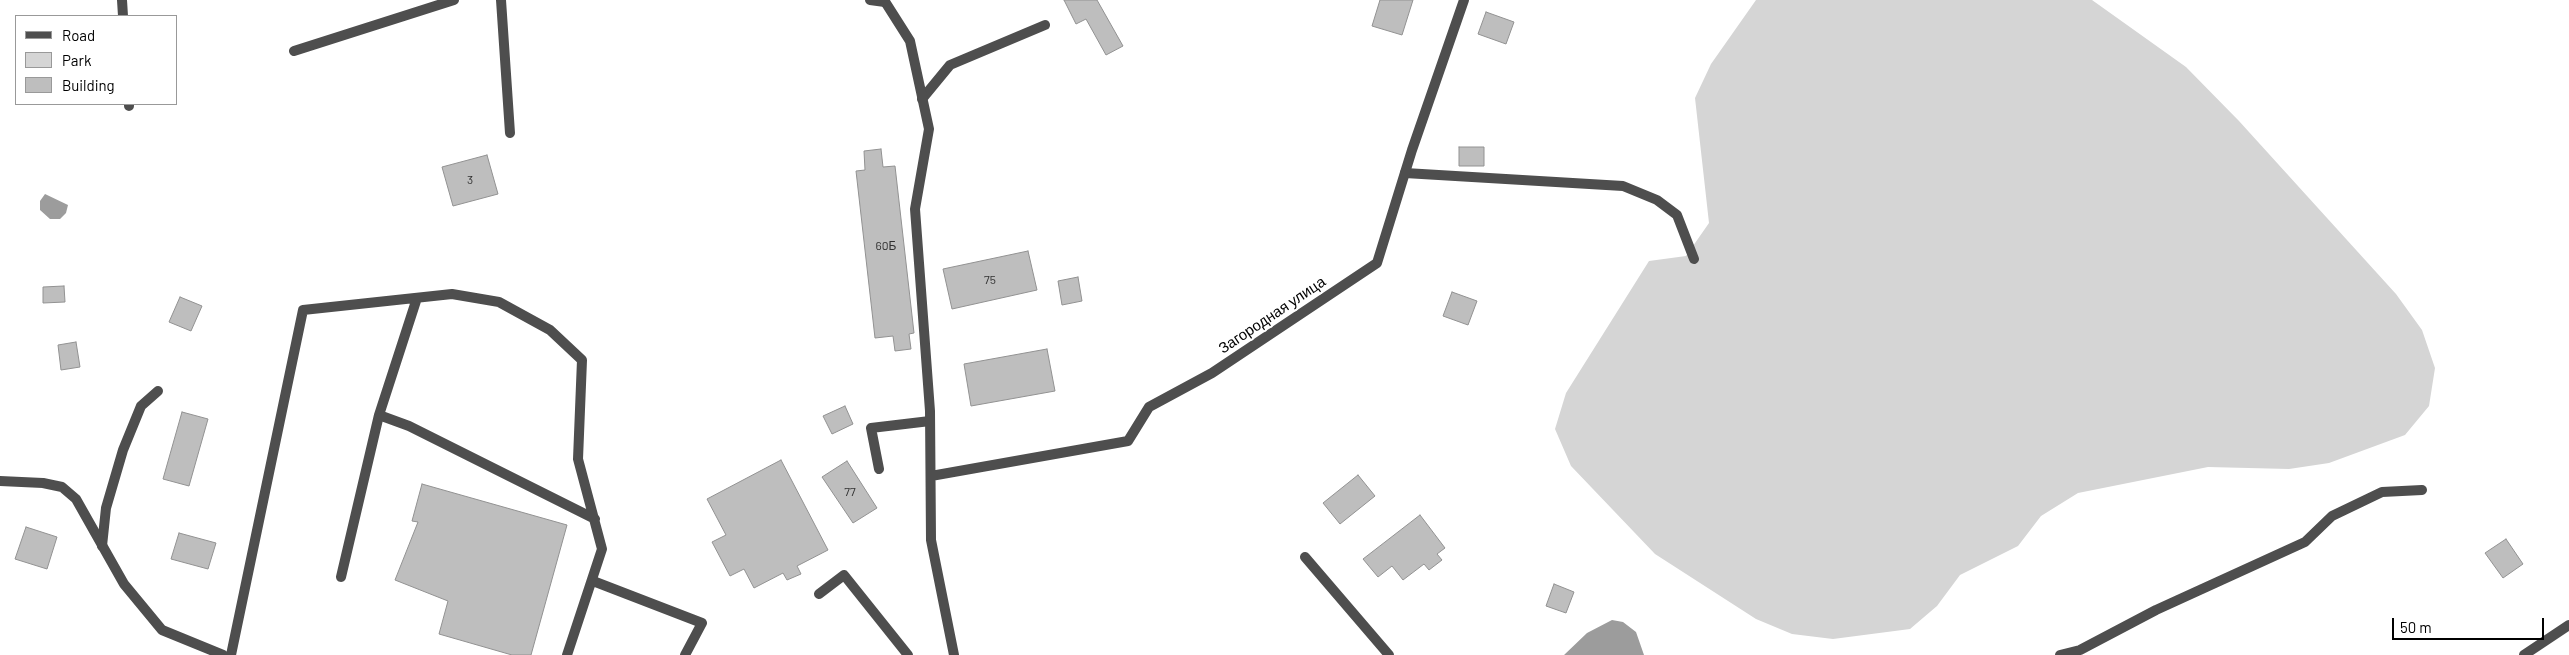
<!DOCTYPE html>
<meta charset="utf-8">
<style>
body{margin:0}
#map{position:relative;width:2569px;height:655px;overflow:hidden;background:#fff;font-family:Barlow,sans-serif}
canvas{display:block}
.legend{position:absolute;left:15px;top:15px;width:162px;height:90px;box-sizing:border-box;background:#fff;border:1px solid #999;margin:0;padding:6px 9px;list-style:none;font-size:15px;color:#000}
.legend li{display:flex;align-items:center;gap:10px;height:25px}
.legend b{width:25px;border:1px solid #999}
.scale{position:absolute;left:2392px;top:618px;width:152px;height:22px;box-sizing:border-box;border:2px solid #000;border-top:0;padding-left:6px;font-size:15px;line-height:18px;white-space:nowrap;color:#000;-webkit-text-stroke:4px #fff;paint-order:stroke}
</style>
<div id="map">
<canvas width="2569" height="655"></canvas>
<ul class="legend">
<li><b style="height:6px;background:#4e4e4e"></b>Road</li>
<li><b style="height:14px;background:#d5d5d5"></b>Park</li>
<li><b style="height:14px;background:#bebebe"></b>Building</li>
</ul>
<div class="scale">50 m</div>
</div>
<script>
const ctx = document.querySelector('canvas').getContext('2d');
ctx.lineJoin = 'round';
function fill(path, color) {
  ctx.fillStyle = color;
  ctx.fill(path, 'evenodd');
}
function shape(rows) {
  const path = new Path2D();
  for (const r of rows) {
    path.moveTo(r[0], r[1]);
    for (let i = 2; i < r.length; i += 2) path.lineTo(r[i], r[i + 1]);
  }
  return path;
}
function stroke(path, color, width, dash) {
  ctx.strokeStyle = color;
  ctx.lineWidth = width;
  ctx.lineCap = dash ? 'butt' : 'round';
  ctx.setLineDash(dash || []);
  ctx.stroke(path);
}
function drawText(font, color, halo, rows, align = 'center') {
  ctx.font = font + ' Barlow,sans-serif';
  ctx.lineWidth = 4;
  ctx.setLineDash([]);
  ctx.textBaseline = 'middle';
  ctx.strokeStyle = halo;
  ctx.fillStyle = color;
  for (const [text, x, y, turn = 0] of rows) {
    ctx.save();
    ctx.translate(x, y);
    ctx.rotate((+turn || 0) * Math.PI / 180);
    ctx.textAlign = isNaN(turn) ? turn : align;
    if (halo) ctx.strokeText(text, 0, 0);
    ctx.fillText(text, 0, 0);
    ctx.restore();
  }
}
fill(shape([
 [1756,0,2092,0,2186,67,2239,121,2396,294,2422,330,2435,368,2429,406,2405,435,2329,463,2289,469,2208,467,2078,493,2041,516,2018,546,1960,575,1937,606,1910,629,1833,639,1792,634,1756,619,1655,554,1571,466,1555,429,1566,393,1649,261,1686,256,1709,223,1695,98,1711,64]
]), '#d5d5d5');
fill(shape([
 [45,194,68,205,66,213,60,219,50,219,40,210,40,201],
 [1612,620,1623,622,1636,632,1644,655,1564,655,1587,633]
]), '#9c9c9c');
const building = shape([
 [1064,0,1097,0,1123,46,1106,55,1086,19,1076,24,1064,0],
 [1380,0,1413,0,1402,35,1372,26,1380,0],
 [1486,12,1514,22,1506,44,1478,34,1486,12],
 [1459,147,1484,147,1484,166,1459,166,1459,147],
 [881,149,883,167,895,166,914,333,909,334,911,349,895,351,893,336,875,338,856,171,865,170,864,151,881,149],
 [487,155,498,194,453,206,442,167,487,155],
 [1028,251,1037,290,952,309,943,269,1028,251],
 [1078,277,1082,301,1062,305,1058,281,1078,277],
 [64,286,65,302,43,303,43,287,64,286],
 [1452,292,1477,301,1468,325,1443,316,1452,292],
 [180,297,202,306,191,331,169,322,180,297],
 [76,342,80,367,61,370,58,345,76,342],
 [1047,349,1055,391,971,406,964,364,1047,349],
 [845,406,853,424,832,434,823,416,845,406],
 [182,412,208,419,189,486,163,479,182,412],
 [781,460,828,550,797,566,801,574,787,580,783,573,754,588,744,569,730,576,712,542,726,535,707,499,781,460],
 [847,461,877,508,853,523,822,477,847,461],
 [1358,475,1375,496,1340,524,1323,503,1358,475],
 [422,484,567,525,531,655,512,655,439,634,448,601,395,580,418,522,412,521,422,484],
 [1420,515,1445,548,1437,554,1442,560,1429,570,1424,564,1403,580,1392,566,1378,577,1363,559,1420,515],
 [26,527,57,537,47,569,15,559,26,527],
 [179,533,216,543,208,569,171,559,179,533],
 [2506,539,2523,564,2503,578,2485,553,2506,539],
 [1554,584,1574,592,1566,613,1546,606,1554,584]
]);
fill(building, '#bebebe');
stroke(building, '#929292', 1);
stroke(shape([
 [501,0,510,133],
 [870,0,885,2],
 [294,51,454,0],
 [922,99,950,65,1045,25],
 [1405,173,1623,186,1657,200,1677,215,1694,259],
 [379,415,409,426,595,519],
 [879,469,871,428,930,421],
 [102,546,106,508,123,450,141,406,158,391],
 [341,577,379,415,417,298],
 [593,581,702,623,685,655],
 [819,594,844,575,908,655],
 [231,655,303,310,452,294,499,302,550,330,582,360,578,459,602,549,567,655],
 [2060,655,2080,650,2156,610,2305,542,2332,516,2382,492,2422,490],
 [2524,655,2569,625]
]), '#4e4e4e', 10);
stroke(shape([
 [122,0,123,16],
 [884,0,910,41,929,129,915,209,930,411,931,540,954,655],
 [129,104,129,106],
 [931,476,1128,441,1149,407,1212,373,1377,263,1412,150,1464,0],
 [0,481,43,483,62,487,76,499,124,584,162,630,223,655],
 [1305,557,1389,655]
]), '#4e4e4e', 10);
drawText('12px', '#303030', null, [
 ["3",470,180],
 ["60Б",886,246],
 ["75",990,280],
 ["77",850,492]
]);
drawText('15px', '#000', '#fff', [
 ["Загородная улица",1272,315,-34]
]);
</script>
